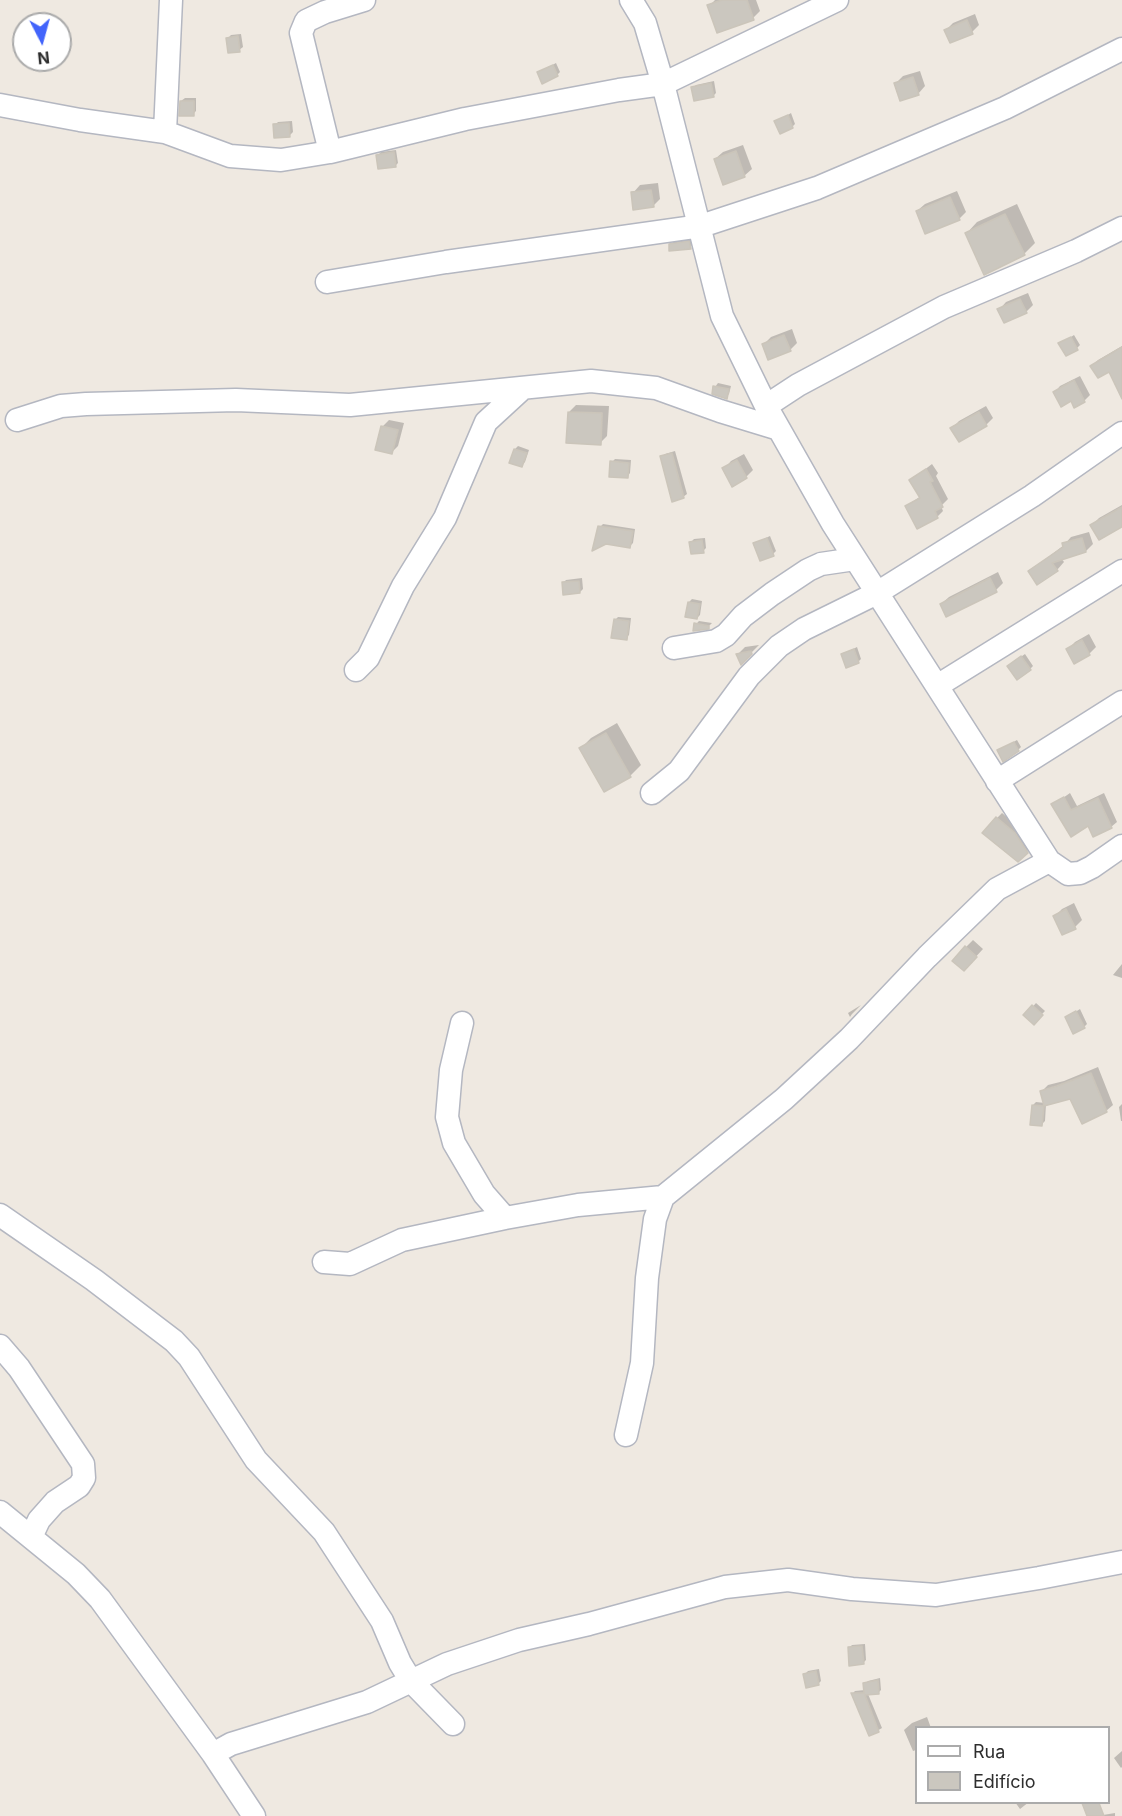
<!DOCTYPE html>
<meta charset="utf-8">
<style>
body{margin:0}
#map{position:relative;width:1122px;height:1816px;overflow:hidden;background:#efe9e1;font-family:Inter,sans-serif}
canvas{display:block}
.legend{position:absolute;left:915px;top:1726px;width:195px;height:78px;box-sizing:border-box;background:#fff;border:2px solid #ababab;margin:0;padding:8px 10px;list-style:none;font-size:18px;color:#2e2e2e}
.legend li{display:flex;align-items:center;gap:12px;height:30px}
.legend b{width:30px;border:2px solid #ababab}
.north{position:absolute;left:12px;top:12px;width:60px;height:60px;box-sizing:border-box;background:#fff;border:2px solid #ababab;border-radius:50%;rotate:174deg;font-size:16px;font-weight:700;line-height:24px;text-align:center;color:#2e2e2e}
.north::after{content:'';display:block;margin:auto;width:21px;height:27px;background:#4264fb;clip-path:polygon(50% 0,100% 100%,50% 72%,0 100%)}
</style>
<div id="map">
<canvas width="1122" height="1816"></canvas>
<ul class="legend">
<li><b style="height:8px;background:#fff"></b>Rua</li>
<li><b style="height:16px;background:#cbc7bf"></b>Edifício</li>
</ul>
<div class="north">N</div>
</div>
<script>
const ctx = document.querySelector('canvas').getContext('2d');
ctx.lineJoin = 'round';
function fill(path, color) {
  ctx.fillStyle = color;
  ctx.fill(path, 'evenodd');
}
function shape(rows) {
  const path = new Path2D();
  for (const r of rows) {
    path.moveTo(r[0], r[1]);
    for (let i = 2; i < r.length; i += 2) path.lineTo(r[i], r[i + 1]);
  }
  return path;
}
function stroke(path, color, width, dash) {
  ctx.strokeStyle = color;
  ctx.lineWidth = width;
  ctx.lineCap = dash ? 'butt' : 'round';
  ctx.setLineDash(dash || []);
  ctx.stroke(path);
}
fill(shape([
 [715,0,756,0,760,11,753,18,709,6],
 [975,14,979,25,972,32,946,30,953,23],
 [241,34,243,47,239,50,228,38,231,35],
 [556,63,560,72,557,75,539,72],
 [920,71,925,86,918,94,896,83,903,76],
 [714,81,716,93,713,96,693,88,696,85],
 [185,98,196,98,196,111,193,114,181,101],
 [791,113,795,124,792,127,776,122],
 [292,121,293,132,290,135,275,125,278,122],
 [743,145,752,169,744,176,715,159,723,152],
 [396,150,398,163,395,166,378,155,381,152],
 [658,183,660,199,653,206,633,193,640,185],
 [957,191,966,212,959,219,917,211,925,204],
 [1017,204,1035,243,1024,254,985,273,966,234,977,222],
 [696,235,697,240,690,247,670,245,677,238],
 [1028,293,1033,305,1026,312,999,310,1006,302],
 [792,329,797,343,790,350,764,344,771,337],
 [1074,335,1080,345,1077,348,1060,344],
 [1122,346,1122,395,1109,370,1092,366,1098,360],
 [1080,376,1090,395,1084,401,1071,399,1055,392,1060,386],
 [718,383,731,386,729,394,726,397,715,387],
 [576,405,609,406,607,436,600,443,569,412],
 [986,406,993,418,986,425,952,428,959,421],
 [389,420,404,423,398,446,391,453,382,427],
 [518,446,529,450,525,462,522,465,515,449],
 [675,451,687,494,683,497,662,457,665,454],
 [744,454,753,470,746,477,724,469,731,461],
 [615,459,631,460,630,473,627,477,612,462],
 [932,464,938,473,936,476,948,499,941,506,943,511,937,517,906,506,921,496,911,480],
 [1122,505,1122,524,1092,525,1099,518],
 [603,524,635,529,633,543,630,546,600,527],
 [1089,532,1093,544,1086,551,1061,558,1064,562,1057,570,1030,571,1064,545,1071,537],
 [770,536,776,551,773,554,755,543],
 [705,538,706,548,703,551,691,542,694,539],
 [998,572,1003,583,996,590,941,604,949,597],
 [582,578,583,589,580,592,563,583,566,580],
 [692,599,702,601,700,615,697,618,689,602],
 [618,617,631,618,629,635,626,638,615,620],
 [699,621,712,623,708,627,696,624],
 [1089,634,1096,647,1089,654,1068,649,1075,642],
 [759,645,742,662,738,654,745,647],
 [857,647,861,659,858,662,843,654],
 [1025,654,1033,666,1030,669,1012,663],
 [617,723,641,765,630,776,580,749,591,738],
 [1017,740,1021,747,1018,750,999,750],
 [1070,793,1077,806,1104,793,1117,822,1111,827,1088,824,1053,805],
 [1002,813,1020,828,1032,846,1018,860,997,818],
 [1074,903,1082,920,1075,927,1055,916,1062,909],
 [973,940,983,949,971,962,966,947],
 [1122,964,1122,978,1113,975],
 [1036,1003,1045,1011,1034,1022,1025,1015],
 [861,1005,852,1014,850,1017,848,1013],
 [1080,1009,1087,1024,1084,1027,1066,1018],
 [1098,1067,1113,1105,1106,1111,1071,1098,1046,1104,1045,1121,1042,1124,1033,1105,1036,1102,1045,1103,1042,1091,1048,1085,1064,1081],
 [1122,1104,1122,1121,1121,1121,1119,1107],
 [865,1644,866,1660,863,1663,849,1648,852,1645],
 [819,1669,821,1681,818,1684,805,1674,808,1671],
 [880,1678,881,1690,878,1693,868,1694,882,1728,870,1735,852,1694,855,1691,865,1690,865,1684,868,1681],
 [927,1717,931,1728,916,1728,916,1750,913,1751,904,1730,912,1723],
 [1122,1751,1122,1767,1121,1768,1114,1758],
 [1015,1802,1029,1802,1020,1809],
 [1115,1813,1115,1816,1102,1816,1103,1815]
]), '#0003');
const building = shape([
 [722,0,747,0,754,20,717,33,707,5,722,0],
 [967,20,973,34,950,43,944,30,967,20],
 [238,36,240,52,228,53,226,38,238,36],
 [553,65,558,76,542,84,537,72,553,65],
 [913,77,919,95,900,101,894,83,913,77],
 [711,83,714,97,694,101,691,87,711,83],
 [180,101,194,101,194,116,179,116,180,101],
 [788,115,793,128,780,134,774,121,788,115],
 [289,123,290,137,274,138,273,124,289,123],
 [736,151,745,177,723,185,714,159,736,151],
 [394,152,396,167,378,169,376,155,394,152],
 [651,190,654,207,633,210,631,192,651,190],
 [950,197,960,220,925,234,916,211,950,197],
 [1005,214,1025,255,984,275,965,233,1005,214],
 [689,241,691,249,669,251,669,244,689,241],
 [1020,299,1027,313,1004,323,997,309,1020,299],
 [784,335,791,351,768,360,762,344,784,335],
 [1071,337,1078,350,1066,356,1058,343,1071,337],
 [1122,347,1122,399,1109,372,1098,378,1090,366,1122,347],
 [1074,380,1085,402,1074,408,1071,401,1061,407,1053,392,1074,380],
 [713,386,729,389,727,399,712,394,713,386],
 [568,412,602,413,601,445,566,443,568,412],
 [979,412,987,426,959,442,950,428,979,412],
 [381,426,398,430,392,454,375,450,381,426],
 [514,449,527,453,522,467,509,463,514,449],
 [672,453,684,498,672,502,660,456,672,453],
 [737,460,747,478,732,487,722,468,737,460],
 [610,461,629,463,628,478,609,477,610,461],
 [926,469,933,481,930,482,943,507,935,511,938,518,917,529,905,506,920,498,909,480,926,469],
 [1122,507,1122,527,1099,540,1090,525,1122,507],
 [598,526,633,531,630,548,606,544,592,551,598,526],
 [767,538,774,556,760,561,753,543,767,538],
 [1082,538,1086,552,1052,563,1058,571,1037,585,1028,571,1063,547,1062,543,1082,538],
 [702,540,704,553,691,554,689,542,702,540],
 [990,578,997,592,946,617,940,604,990,578],
 [579,581,580,593,563,595,562,582,579,581],
 [688,602,700,604,697,619,685,617,688,602],
 [614,619,629,621,627,640,611,638,614,619],
 [694,623,709,626,709,629,693,631,694,623],
 [1082,640,1090,655,1074,664,1066,649,1082,640],
 [854,649,859,663,846,668,841,654,854,649],
 [751,651,752,654,741,665,736,654,751,651],
 [1021,656,1031,670,1017,680,1007,666,1021,656],
 [606,733,631,777,604,792,579,748,606,733],
 [1014,742,1019,751,1003,762,997,750,1014,742],
 [1064,797,1071,810,1098,798,1112,828,1093,837,1088,826,1071,837,1051,804,1064,797],
 [996,817,1015,833,1028,853,1018,862,982,833,996,817],
 [1066,909,1076,929,1062,935,1053,916,1066,909],
 [965,946,977,957,964,971,952,961,965,946],
 [1032,1005,1043,1015,1034,1025,1023,1015,1032,1005],
 [1076,1011,1085,1028,1073,1034,1065,1017,1076,1011],
 [1091,1073,1107,1112,1082,1124,1070,1099,1044,1106,1040,1091,1057,1086,1091,1073],
 [1032,1105,1044,1106,1042,1126,1030,1125,1032,1105],
 [862,1646,864,1664,849,1666,848,1647,862,1646],
 [816,1671,819,1685,806,1688,803,1674,816,1671],
 [878,1680,879,1694,865,1695,879,1732,869,1736,851,1693,864,1693,863,1683,878,1680],
 [1082,1803,1099,1803,1104,1816,1087,1816,1082,1803]
]);
fill(building, '#cbc7bf');
stroke(building, '#cbc5ba', 1.5);
const minor = shape([
 [631,0,645,23,663,84,722,316,766,406],
 [0,105,80,120,165,132,230,156,281,160,330,152,465,119,619,90,663,84,837,0],
 [165,132,171,0],
 [330,152,301,33,306,21,325,12,364,0],
 [1122,228,1076,251,944,307,798,385,766,406,833,524,1049,861,1068,874,1080,873,1092,867,1122,846],
 [327,282,446,262,701,226,817,188,1005,108,1122,49],
 [17,420,61,406,86,404,236,400,350,405,591,381,656,388,720,411,779,429],
 [674,648,716,641,726,635,743,616,772,594,808,570,821,564,855,559],
 [356,670,368,658,403,586,445,518,486,422,523,388],
 [937,686,1122,571],
 [997,781,1122,702],
 [652,793,679,771,749,676,779,646,804,629,877,593,1032,496,1122,433],
 [462,1023,451,1070,447,1117,454,1143,484,1194,505,1218],
 [0,1215,94,1280,174,1341,189,1357,256,1460,324,1532,382,1621,400,1663,411,1681,453,1724],
 [324,1262,350,1264,402,1240,505,1218,578,1205,663,1197],
 [0,1346,19,1368,83,1464,84,1478,79,1486,55,1502,39,1520,31,1537],
 [626,1435,642,1363,647,1278,655,1219,663,1197,784,1099,849,1039,927,957,997,889,1049,861],
 [0,1512,76,1574,100,1599,213,1754,254,1816],
 [213,1754,231,1744,367,1702,447,1664,519,1640,589,1624,725,1587,788,1580,852,1589,936,1595,1039,1578,1122,1562]
]);
stroke(minor, '#b4b7c1', 25);
stroke(minor, '#fff', 22);
</script>
